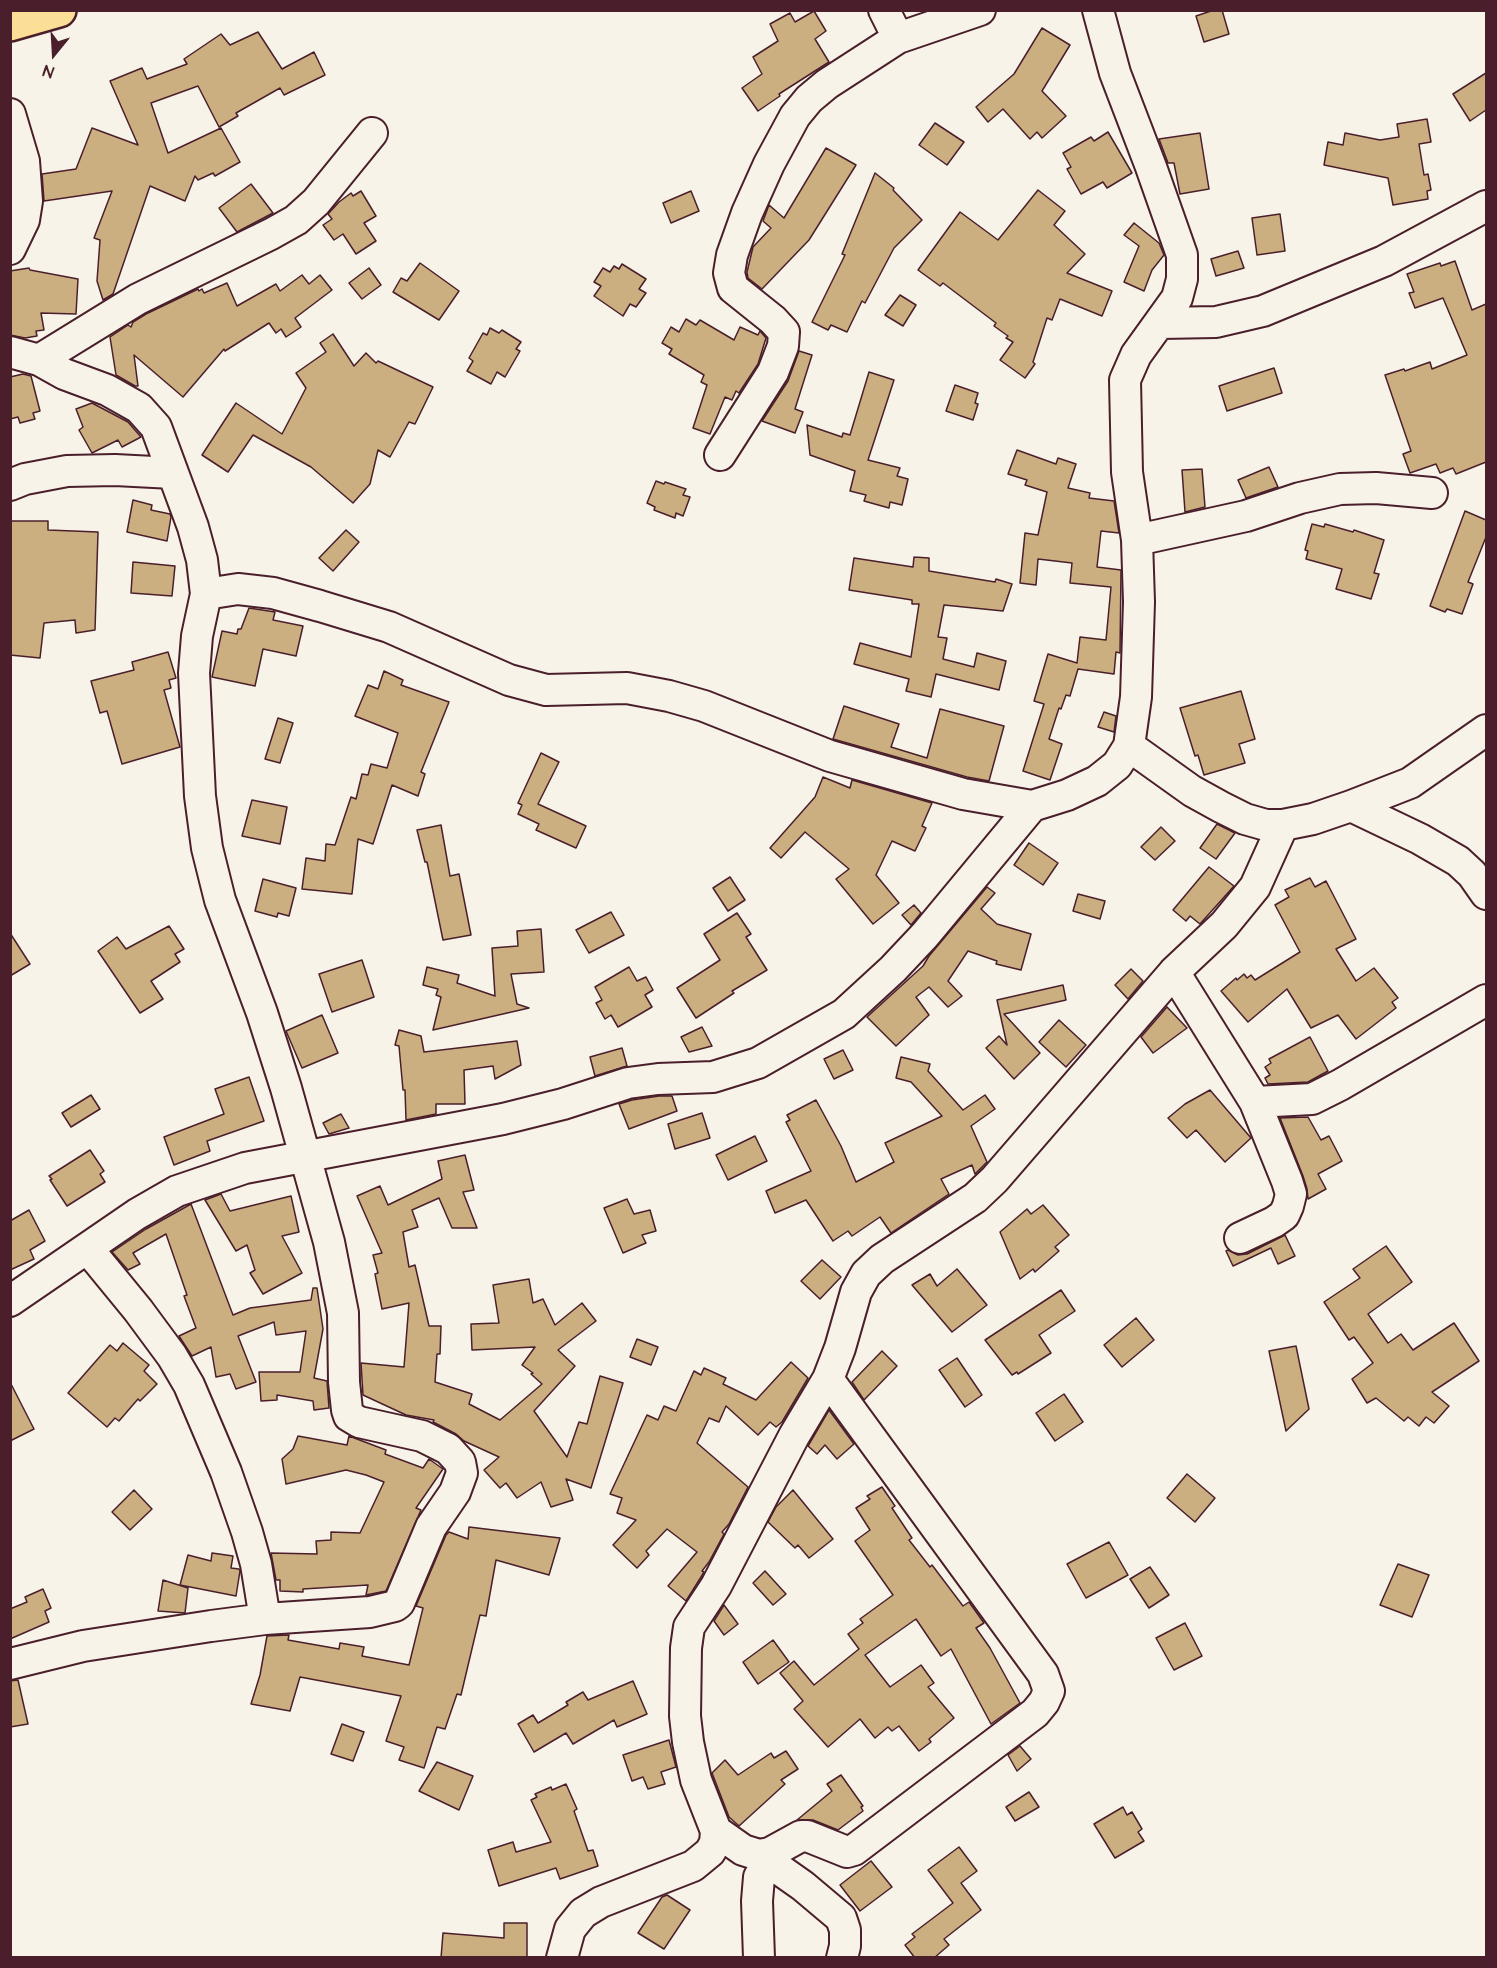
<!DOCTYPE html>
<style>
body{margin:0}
#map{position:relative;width:1497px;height:1968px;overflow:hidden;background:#f7f3e8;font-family:"Architects Daughter",sans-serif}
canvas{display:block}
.frame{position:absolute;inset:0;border:12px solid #4a1f2b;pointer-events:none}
.north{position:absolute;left:24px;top:24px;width:60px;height:60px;-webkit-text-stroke:4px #f7f3e8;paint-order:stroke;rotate:198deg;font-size:16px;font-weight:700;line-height:24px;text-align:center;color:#4a1f2b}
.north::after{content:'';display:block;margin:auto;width:21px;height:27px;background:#4a1f2b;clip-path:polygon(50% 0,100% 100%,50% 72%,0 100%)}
</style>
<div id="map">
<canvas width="1497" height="1968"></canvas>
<div class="frame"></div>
<div class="north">N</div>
</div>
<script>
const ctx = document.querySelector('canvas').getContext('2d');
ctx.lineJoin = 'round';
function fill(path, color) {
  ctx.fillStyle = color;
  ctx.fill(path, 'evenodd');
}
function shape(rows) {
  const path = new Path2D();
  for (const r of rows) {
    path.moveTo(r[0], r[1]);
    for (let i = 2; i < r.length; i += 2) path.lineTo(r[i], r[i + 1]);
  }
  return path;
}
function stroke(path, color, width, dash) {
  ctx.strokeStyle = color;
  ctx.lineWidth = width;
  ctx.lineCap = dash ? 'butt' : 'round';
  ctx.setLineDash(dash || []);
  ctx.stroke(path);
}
const building = shape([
 [1214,10,1222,10,1229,34,1204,42,1196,16,1214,10],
 [814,11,826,31,815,39,829,62,779,94,780,96,758,111,742,88,762,74,753,57,778,41,770,24,790,13,795,22,814,11],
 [1042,28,1070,45,1042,91,1066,116,1042,138,1037,132,1030,139,1003,109,988,122,976,107,1014,74,1042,28],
 [258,32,282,69,314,52,325,75,284,95,280,88,236,113,238,116,219,127,198,86,151,103,168,153,221,128,240,162,215,176,213,173,198,180,195,176,185,201,150,186,113,294,103,300,97,281,100,240,94,238,112,191,44,201,42,174,76,169,92,128,138,145,110,81,142,68,147,79,187,64,184,59,221,34,230,45,258,32],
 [1486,73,1486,110,1470,121,1453,94,1486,73],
 [1427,119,1431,142,1419,144,1424,175,1428,174,1431,190,1427,191,1428,199,1393,205,1388,178,1324,165,1328,142,1343,145,1345,133,1380,140,1399,137,1397,124,1427,119],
 [935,123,964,142,947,165,919,145,935,123],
 [1108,132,1132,173,1107,188,1103,182,1081,194,1067,169,1071,167,1063,153,1091,137,1094,141,1108,132],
 [1200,133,1209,189,1180,194,1174,163,1168,163,1159,139,1200,133],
 [826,148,856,165,809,240,762,289,748,278,747,272,753,247,771,228,763,221,769,205,784,218,826,148],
 [875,173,894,188,893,190,922,220,894,248,865,303,862,301,847,332,831,325,828,330,812,322,845,255,842,254,875,173],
 [251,184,273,213,237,232,219,208,251,184],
 [1038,190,1065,211,1054,225,1085,254,1067,273,1112,291,1102,316,1060,299,1052,320,1047,318,1033,362,1035,364,1025,378,1000,360,1013,342,1006,338,1008,336,994,326,996,323,943,283,940,286,918,270,960,212,998,240,1038,190],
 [361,191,376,216,364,223,376,241,356,254,343,234,334,240,323,225,332,219,328,214,339,202,351,193,353,196,361,191],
 [691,191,699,211,671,223,663,203,691,191],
 [1280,214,1285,251,1257,255,1252,218,1280,214],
 [1134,223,1159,243,1164,255,1152,270,1144,291,1124,282,1139,246,1124,235,1134,223],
 [1238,251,1244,268,1216,276,1211,259,1238,251],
 [1455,261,1472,310,1486,304,1486,462,1456,474,1453,468,1440,473,1436,464,1410,473,1403,454,1411,451,1385,375,1404,369,1405,371,1430,362,1432,369,1467,355,1443,298,1415,308,1409,293,1414,292,1407,274,1440,263,1441,266,1455,261],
 [420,263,459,291,439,320,393,292,401,278,407,281,420,263],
 [622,264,646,279,639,289,646,293,636,307,630,304,623,316,594,296,601,286,594,282,603,268,610,272,614,266,619,269,622,264],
 [29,268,30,270,78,279,76,314,41,313,44,330,36,331,37,336,25,338,10,335,10,271,29,268],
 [369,268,381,285,362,299,349,283,369,268],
 [302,275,309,284,320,275,332,290,295,318,301,327,286,337,281,329,276,333,269,323,225,351,224,349,183,397,134,355,138,386,135,386,116,375,110,337,128,325,131,327,133,322,146,314,198,289,199,291,202,289,204,293,227,283,237,306,276,284,280,291,302,275],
 [900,295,916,305,903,326,885,315,900,295],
 [686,319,696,325,700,320,734,340,740,327,758,335,760,331,766,338,758,364,739,393,736,391,732,400,725,397,710,434,693,428,707,385,701,382,704,375,669,354,672,349,662,343,671,327,679,332,686,319],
 [490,328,499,333,502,330,521,342,516,349,520,351,505,377,497,372,491,384,467,371,473,361,469,358,483,333,487,335,490,328],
 [333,334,354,366,366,353,376,363,378,361,433,387,415,424,409,422,390,457,378,450,370,484,353,503,311,467,253,435,228,472,202,455,236,403,282,434,306,388,296,373,326,352,320,343,333,334],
 [799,351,812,355,795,409,803,412,795,433,762,421,788,381,799,351],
 [1274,368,1282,393,1227,411,1219,386,1274,368],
 [869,372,894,380,868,460,900,468,897,476,908,479,902,505,890,502,889,508,864,501,866,495,850,491,855,471,810,455,807,425,842,437,843,433,850,435,869,372],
 [23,374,31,376,40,411,33,413,35,419,20,423,18,417,10,419,10,377,23,374],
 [955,385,978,393,975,403,978,404,973,420,946,411,955,385],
 [92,403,128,422,141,437,122,447,118,440,92,453,79,430,83,427,76,409,92,403],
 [1017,450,1056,464,1058,458,1076,464,1068,488,1090,493,1089,498,1114,501,1119,533,1101,531,1097,567,1121,570,1120,653,1116,652,1114,674,1078,669,1070,696,1066,695,1061,709,1059,708,1049,739,1062,744,1050,780,1023,771,1044,704,1034,701,1048,654,1077,663,1080,637,1106,640,1111,587,1070,583,1072,563,1038,559,1036,585,1020,583,1025,533,1038,535,1047,492,1025,485,1027,480,1008,474,1017,450],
 [1269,467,1278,487,1246,498,1238,480,1269,467],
 [1202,469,1205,507,1185,512,1182,470,1202,469],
 [656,481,664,484,665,482,686,489,683,495,690,497,683,516,676,513,675,518,654,510,655,507,647,503,656,481],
 [133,500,152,505,151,510,170,514,171,517,167,541,127,532,133,500],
 [1465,511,1486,520,1486,537,1468,582,1473,584,1462,614,1447,609,1445,612,1430,606,1465,511],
 [10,521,48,521,48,530,98,532,95,630,76,633,75,620,44,623,40,658,10,655,10,521],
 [1312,524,1324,527,1325,524,1353,532,1354,530,1384,540,1374,573,1379,574,1371,599,1336,589,1342,569,1306,559,1308,551,1305,550,1312,524],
 [346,530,359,542,333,571,319,558,346,530],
 [914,557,929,558,929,571,995,582,996,579,1012,584,1003,611,944,605,938,637,947,638,943,659,974,667,977,653,1006,661,999,690,936,674,931,697,906,691,909,679,854,664,860,643,911,657,919,604,912,604,912,600,849,590,854,558,913,567,914,557],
 [133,562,175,566,172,596,131,593,133,562],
 [249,608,275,612,273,620,303,626,296,656,263,649,255,686,212,677,222,631,237,634,238,629,241,629,249,608],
 [168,652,176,678,169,680,171,688,164,690,180,747,122,764,107,711,100,713,91,681,134,670,132,662,168,652],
 [384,671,403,680,401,685,449,702,421,772,425,774,418,796,392,785,373,844,358,839,352,894,302,889,306,858,325,861,326,844,335,845,351,797,356,799,362,774,368,775,371,764,387,768,398,733,355,716,368,685,378,689,384,671],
 [1241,691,1255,739,1239,744,1245,763,1204,775,1198,755,1195,756,1180,708,1241,691],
 [844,706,899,724,891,747,927,758,940,709,1004,726,989,781,967,777,833,739,844,706],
 [1104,712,1116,716,1114,732,1098,727,1104,712],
 [278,718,293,723,280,763,265,759,278,718],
 [541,753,559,762,538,804,586,826,576,848,536,830,539,824,518,814,522,805,518,803,541,753],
 [823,777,850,788,852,780,932,803,922,826,926,828,915,851,892,841,876,875,899,903,873,924,836,879,849,869,805,832,781,858,770,848,815,797,823,777],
 [252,800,287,807,280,844,242,836,252,800],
 [1217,824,1235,833,1216,859,1200,848,1217,824],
 [441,825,450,876,459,874,471,935,443,940,427,862,425,862,417,830,441,825],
 [1161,827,1175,841,1155,860,1141,847,1161,827],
 [1029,843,1058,863,1043,885,1014,865,1029,843],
 [1209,867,1234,886,1200,924,1190,916,1186,921,1173,910,1209,867],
 [730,877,745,900,728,911,713,888,730,877],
 [1310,878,1315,887,1326,881,1356,939,1336,949,1356,981,1374,968,1398,998,1392,1002,1396,1008,1356,1039,1338,1015,1311,1028,1287,989,1248,1022,1221,991,1236,978,1237,980,1244,974,1247,978,1251,975,1255,980,1300,952,1275,905,1289,897,1285,890,1310,878],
 [263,879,296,888,289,916,278,913,277,917,255,911,263,879],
 [987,887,995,893,981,909,997,924,1031,934,1021,970,996,964,997,961,968,951,948,981,962,996,948,1007,929,987,916,997,929,1015,896,1046,867,1017,923,966,929,956,987,887],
 [1078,894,1105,901,1100,919,1073,911,1078,894],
 [914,905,921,913,911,925,902,915,914,905],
 [611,912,624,935,589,953,576,930,611,912],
 [737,913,751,934,746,937,767,970,732,991,734,993,696,1018,677,988,720,960,704,934,737,913],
 [169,926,184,949,175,954,180,962,151,981,163,999,140,1013,98,951,117,937,126,949,169,926],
 [541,929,544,972,511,974,517,1004,529,1008,433,1030,441,997,436,995,438,989,423,985,427,967,459,975,457,983,495,996,492,948,518,946,517,931,541,929],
 [10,933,30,964,10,976,10,933],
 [362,960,374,997,332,1012,319,974,362,960],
 [629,967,637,981,646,977,653,990,645,995,652,1007,618,1027,611,1015,605,1019,596,1003,602,1000,595,987,629,967],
 [1131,969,1143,981,1128,999,1115,985,1131,969],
 [1063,985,1066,1000,1004,1014,1040,1053,1014,1079,986,1048,999,1036,1007,1045,997,1000,1063,985],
 [1167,1007,1187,1028,1153,1053,1141,1037,1167,1007],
 [322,1015,338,1053,302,1068,286,1031,322,1015],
 [1059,1020,1086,1045,1066,1067,1039,1042,1059,1020],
 [702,1027,712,1046,689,1052,681,1037,702,1027],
 [399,1030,421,1036,424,1052,517,1041,521,1065,495,1079,493,1066,464,1070,465,1104,436,1104,436,1114,406,1120,405,1090,403,1090,399,1046,395,1045,399,1030],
 [1310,1037,1328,1071,1308,1082,1268,1084,1265,1078,1270,1075,1265,1067,1271,1063,1269,1059,1310,1037],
 [622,1048,627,1066,595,1076,590,1057,622,1048],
 [843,1050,853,1070,834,1079,824,1059,843,1050],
 [901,1057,930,1064,928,1071,963,1110,985,1095,995,1109,971,1126,987,1162,975,1174,972,1165,941,1179,949,1194,891,1233,880,1217,852,1236,848,1231,833,1241,806,1200,775,1213,766,1191,811,1171,786,1122,790,1120,787,1115,816,1100,841,1146,856,1182,894,1162,885,1143,942,1116,911,1082,896,1078,901,1057],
 [249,1077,264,1121,207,1141,210,1151,174,1165,164,1137,224,1114,215,1089,249,1077],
 [1210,1090,1251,1138,1225,1162,1196,1130,1187,1138,1168,1118,1185,1104,1210,1090],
 [91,1095,100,1109,71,1127,62,1113,91,1095],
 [659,1096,672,1096,677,1111,629,1129,619,1104,632,1100,659,1096],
 [702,1113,710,1138,675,1149,668,1124,702,1113],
 [341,1114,349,1128,329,1134,323,1123,341,1114],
 [1308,1117,1321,1140,1329,1136,1342,1161,1318,1174,1326,1189,1308,1199,1307,1189,1303,1176,1280,1118,1308,1117],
 [755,1136,767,1161,728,1180,716,1155,755,1136],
 [90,1150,104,1171,100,1174,105,1182,67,1206,50,1180,52,1179,49,1176,90,1150],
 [465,1155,474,1190,463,1192,477,1228,452,1228,439,1198,412,1210,418,1227,403,1232,409,1267,415,1265,429,1326,441,1326,440,1354,437,1354,435,1382,472,1394,469,1404,500,1420,542,1384,531,1374,533,1373,522,1365,535,1347,472,1350,471,1324,499,1323,493,1285,529,1279,533,1303,543,1299,555,1325,582,1303,596,1321,558,1350,575,1366,534,1411,567,1457,579,1422,587,1424,600,1376,623,1383,591,1488,566,1479,573,1500,551,1507,541,1482,517,1498,506,1483,500,1488,484,1470,499,1457,464,1441,456,1434,433,1422,434,1420,406,1415,363,1395,361,1363,404,1367,409,1303,382,1309,375,1274,378,1273,373,1255,382,1253,357,1196,380,1186,388,1205,442,1179,438,1161,465,1155],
 [221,1194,230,1211,291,1196,299,1232,282,1236,302,1273,263,1294,250,1273,255,1270,247,1245,236,1251,205,1200,221,1194],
 [627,1199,634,1214,650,1210,656,1231,642,1235,646,1243,623,1253,604,1208,627,1199],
 [191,1204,233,1315,250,1308,311,1300,313,1288,317,1288,323,1329,314,1378,327,1381,329,1408,314,1410,313,1401,277,1395,277,1400,261,1401,259,1372,300,1372,306,1331,276,1335,274,1322,238,1336,256,1382,236,1389,230,1374,216,1377,211,1347,192,1356,179,1336,196,1328,184,1296,187,1295,166,1234,133,1253,140,1264,128,1270,112,1252,146,1229,191,1204],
 [1043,1205,1069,1235,1055,1247,1059,1251,1035,1272,1033,1269,1020,1279,1000,1232,1027,1209,1031,1214,1043,1205],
 [29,1210,45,1241,30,1250,34,1259,10,1270,10,1221,29,1210],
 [1285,1235,1295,1256,1278,1264,1271,1248,1233,1266,1226,1251,1228,1250,1238,1255,1247,1254,1285,1235],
 [1386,1246,1412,1282,1368,1314,1388,1343,1401,1334,1413,1350,1454,1323,1479,1361,1432,1392,1449,1406,1434,1423,1426,1417,1419,1426,1408,1417,1404,1421,1376,1398,1367,1403,1352,1379,1373,1363,1354,1337,1349,1340,1324,1302,1360,1278,1353,1269,1386,1246],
 [822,1260,841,1277,820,1299,801,1281,822,1260],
 [957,1269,987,1305,952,1332,912,1285,930,1274,937,1286,957,1269],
 [1061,1290,1075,1311,1039,1335,1051,1353,1018,1374,1017,1372,1012,1375,985,1340,1061,1290],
 [1136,1318,1154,1340,1122,1367,1104,1345,1136,1318],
 [637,1339,658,1347,651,1365,630,1357,637,1339],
 [123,1343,149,1365,144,1371,157,1384,140,1401,138,1399,119,1421,115,1418,107,1427,68,1393,110,1345,117,1351,123,1343],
 [1296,1346,1309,1409,1286,1431,1269,1351,1296,1346],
 [882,1351,897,1366,864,1400,852,1382,882,1351],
 [957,1358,982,1395,965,1407,939,1370,957,1358],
 [791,1362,808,1378,782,1422,776,1427,770,1422,758,1435,726,1406,719,1422,709,1418,697,1443,748,1487,729,1524,722,1532,724,1534,709,1562,702,1571,704,1572,701,1577,686,1601,668,1586,697,1552,667,1529,646,1551,649,1555,637,1568,613,1545,636,1520,617,1513,622,1498,610,1494,647,1415,658,1420,664,1406,676,1411,694,1371,701,1375,704,1368,726,1378,723,1384,756,1400,791,1362],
 [10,1382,34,1429,10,1441,10,1382],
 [1064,1394,1083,1422,1055,1441,1036,1413,1064,1394],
 [829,1410,854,1444,837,1459,825,1445,817,1454,808,1446,829,1410],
 [298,1436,347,1445,349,1436,386,1450,385,1454,423,1468,429,1459,443,1469,416,1508,421,1510,386,1591,366,1595,368,1585,303,1589,303,1592,280,1591,280,1580,276,1580,271,1553,317,1554,316,1541,331,1540,331,1532,360,1533,384,1482,366,1475,346,1470,286,1484,282,1459,293,1449,298,1436],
 [1187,1474,1215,1498,1195,1522,1167,1498,1187,1474],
 [882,1487,895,1506,892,1508,912,1538,909,1540,930,1567,932,1565,963,1606,969,1602,984,1623,976,1628,990,1648,1020,1703,991,1724,951,1649,941,1656,916,1619,865,1655,890,1687,921,1665,934,1683,928,1687,954,1718,929,1739,931,1742,919,1751,899,1726,892,1731,888,1727,875,1738,860,1719,828,1747,794,1709,803,1701,780,1673,794,1661,814,1685,859,1649,848,1634,863,1623,860,1619,893,1595,855,1541,870,1530,856,1508,870,1499,867,1496,882,1487],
 [134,1490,152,1509,130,1530,112,1512,134,1490],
 [793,1490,833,1539,809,1558,798,1545,795,1548,768,1522,776,1507,793,1490],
 [469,1527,560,1538,549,1575,496,1560,486,1616,480,1615,461,1695,457,1694,445,1729,437,1727,424,1768,399,1760,404,1747,386,1741,401,1696,300,1677,290,1711,251,1704,260,1675,267,1636,289,1635,288,1640,339,1649,340,1643,364,1647,362,1656,409,1665,423,1608,416,1606,446,1535,449,1532,468,1539,469,1527],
 [1109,1542,1128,1575,1086,1598,1067,1564,1109,1542],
 [212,1553,233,1556,231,1568,239,1569,240,1571,236,1596,180,1585,188,1555,211,1561,212,1553],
 [1398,1564,1429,1575,1412,1617,1380,1605,1398,1564],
 [1150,1567,1169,1595,1149,1608,1130,1579,1150,1567],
 [765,1571,786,1594,773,1605,753,1583,765,1571],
 [163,1580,188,1588,185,1613,158,1611,163,1580],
 [43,1589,51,1608,45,1611,49,1622,10,1639,10,1609,27,1602,25,1597,43,1589],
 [724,1605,738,1624,724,1635,714,1621,724,1605],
 [1185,1623,1202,1656,1174,1670,1156,1638,1185,1623],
 [773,1640,789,1662,758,1684,743,1662,773,1640],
 [18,1680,28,1724,10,1727,10,1681,18,1680],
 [633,1681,647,1714,617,1727,614,1720,573,1744,566,1733,534,1752,518,1724,533,1715,538,1723,568,1705,566,1702,583,1692,588,1700,633,1681],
 [342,1724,364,1732,353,1761,331,1754,342,1724],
 [669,1740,676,1767,661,1772,665,1784,648,1789,643,1777,632,1781,623,1755,669,1740],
 [1020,1746,1031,1759,1017,1771,1008,1755,1020,1746],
 [786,1751,798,1769,781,1780,785,1784,739,1826,729,1817,712,1773,725,1760,738,1775,771,1753,774,1758,786,1751],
 [437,1762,473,1776,459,1810,419,1791,437,1762],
 [841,1775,863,1806,861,1807,863,1811,838,1830,813,1820,797,1820,832,1791,827,1784,841,1775],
 [566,1784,577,1809,574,1811,588,1851,593,1850,598,1866,560,1879,556,1868,499,1886,488,1850,513,1842,516,1852,551,1842,531,1800,537,1797,535,1794,551,1787,552,1790,566,1784],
 [1029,1792,1039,1807,1015,1821,1006,1807,1029,1792],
 [1123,1807,1127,1815,1132,1812,1142,1829,1138,1832,1144,1841,1115,1858,1094,1824,1123,1807],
 [959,1847,977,1871,961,1883,981,1910,944,1939,949,1945,934,1958,915,1958,905,1945,915,1937,912,1934,953,1903,928,1870,959,1847],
 [871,1861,892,1887,860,1911,840,1885,871,1861],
 [667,1895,690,1910,664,1949,638,1933,662,1897,667,1895],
 [504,1923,527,1923,527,1958,441,1958,443,1933,504,1938,504,1923]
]);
fill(building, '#cbaf81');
stroke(building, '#4a1f2b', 1.5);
const minor = shape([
 [884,10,898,38],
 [10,114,24,161,27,201,24,220,10,249],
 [1161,323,1216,322,1263,311,1384,261,1486,206],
 [10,352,39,360,64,374,107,390,139,408,156,427,193,527,202,560,206,594,197,636,194,673,200,796,207,848,220,900,262,1013,286,1088,329,1242,343,1313,344,1382,347,1410,349,1416,359,1422,422,1436,448,1449,460,1462,462,1473,455,1492,431,1527,399,1603,395,1606,370,1612,265,1619,211,1626,83,1646,10,1664],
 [39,360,138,299,271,234,296,220,316,202,372,133],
 [720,455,773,372,783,346,784,332,773,320,733,288,729,273,732,255,747,213,769,164,795,116,809,99,827,84,898,38,980,10],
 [10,485,25,479,67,471,115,470,173,473],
 [1137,540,1246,516,1300,498,1340,489,1376,488,1432,493],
 [206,594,238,589,273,593,320,606,389,627,509,680,546,690,627,688,669,696,704,706,830,756,963,794,1032,806,1067,795,1097,781,1117,765,1129,746,1136,697,1139,602,1137,540,1127,472,1125,380,1136,355,1177,298,1182,279,1182,255,1151,167,1115,73,1098,10],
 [1129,746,1192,791,1221,807,1245,819,1266,825,1283,825,1313,819,1351,806,1410,783,1486,730],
 [1351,806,1420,839,1458,861,1472,874,1486,894],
 [1174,972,1255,1102,1287,1181,1291,1194,1288,1206,1284,1215,1274,1222,1240,1238],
 [1255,1102,1312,1099,1340,1085,1486,1000],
 [88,1249,138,1310,172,1356,189,1385,226,1472,247,1532,256,1564,265,1619],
 [10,1301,137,1214,177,1191,245,1168,503,1119,563,1104,628,1083,658,1079,713,1077,758,1063,844,1014,893,969,925,935,1032,806],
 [716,1831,743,1850,759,1855,770,1853,801,1836,807,1836,847,1852,854,1850,1035,1713,1044,1702,1049,1691,1043,1674,828,1379],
 [759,1855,803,1886,841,1918,845,1930,845,1946,842,1958],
 [562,1958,570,1929,583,1913,601,1902,693,1866,710,1852,715,1843,716,1831,696,1780,688,1742,685,1716,686,1648,689,1627,716,1586,794,1436,828,1379,840,1348,856,1292,866,1274,882,1259,975,1198,995,1179,1174,972,1224,925,1255,887,1283,825],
 [759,1958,757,1901,759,1877,767,1862]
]);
const major = shape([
 [10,24,59,10]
]);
stroke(minor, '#4a1f2b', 34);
stroke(major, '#4a1f2b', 38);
stroke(minor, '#f7f3e8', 30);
stroke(major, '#fbdf96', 33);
</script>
